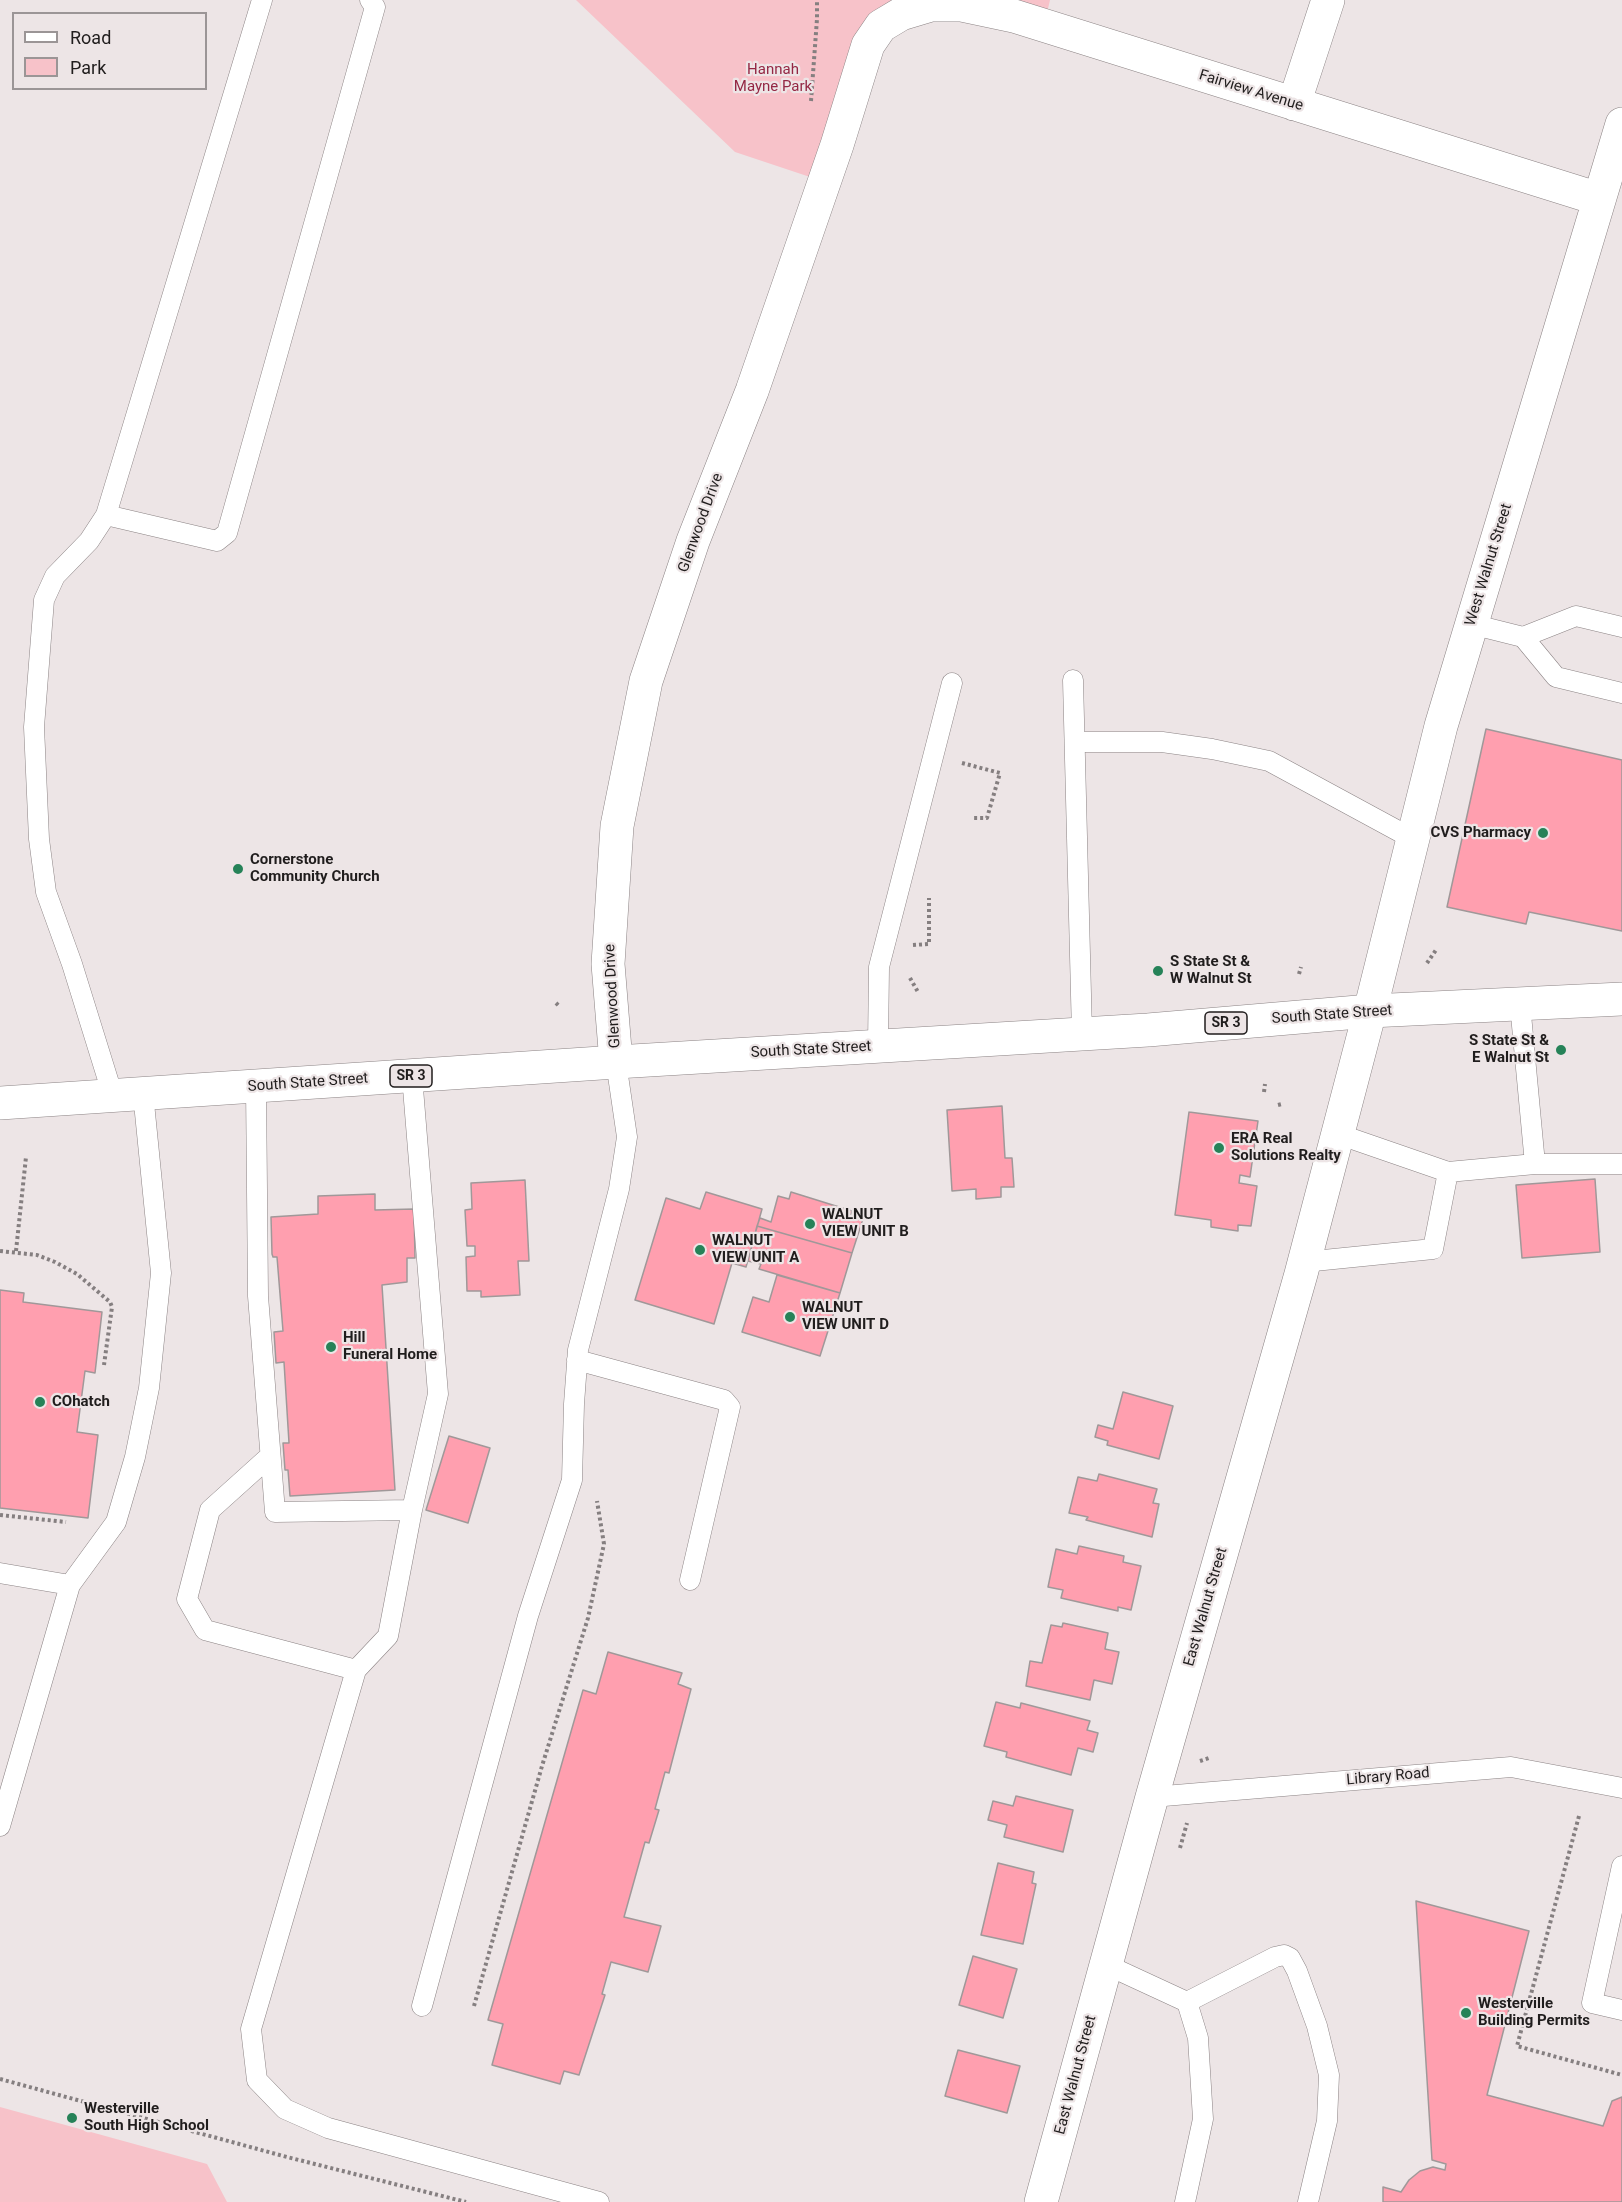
<!DOCTYPE html>
<style>
body{margin:0}
#map{position:relative;width:1622px;height:2202px;overflow:hidden;background:#ede5e6;font-family:Roboto,sans-serif}
canvas{display:block}
.legend{position:absolute;left:12px;top:12px;width:195px;height:78px;box-sizing:border-box;background:#ede5e6;border:2px solid #9b9596;margin:0;padding:8px 10px;list-style:none;font-size:18px;color:#201d1d}
.legend li{display:flex;align-items:center;gap:12px;height:30px}
.legend b{width:30px;border:2px solid #9b9596}
</style>
<div id="map">
<canvas width="1622" height="2202"></canvas>
<ul class="legend">
<li><b style="height:8px;background:#fff"></b>Road</li>
<li><b style="height:16px;background:#f7c2c9"></b>Park</li>
</ul>
</div>
<script>
const ctx = document.querySelector('canvas').getContext('2d');
ctx.lineJoin = 'round';
function fill(path, color) {
  ctx.fillStyle = color;
  ctx.fill(path, 'evenodd');
}
function shape(rows) {
  const path = new Path2D();
  for (const r of rows) {
    path.moveTo(r[0], r[1]);
    for (let i = 2; i < r.length; i += 2) path.lineTo(r[i], r[i + 1]);
  }
  return path;
}
function stroke(path, color, width, dash) {
  ctx.strokeStyle = color;
  ctx.lineWidth = width;
  ctx.lineCap = dash ? 'butt' : 'round';
  ctx.setLineDash(dash || []);
  ctx.stroke(path);
}
function drawText(font, color, halo, rows, align = 'center') {
  ctx.font = font + ' Roboto,sans-serif';
  ctx.lineWidth = 4.5;
  ctx.setLineDash([]);
  ctx.textBaseline = 'middle';
  ctx.strokeStyle = halo;
  ctx.fillStyle = color;
  for (const [text, x, y, turn = 0] of rows) {
    ctx.save();
    ctx.translate(x, y);
    ctx.rotate((+turn || 0) * Math.PI / 180);
    ctx.textAlign = isNaN(turn) ? turn : align;
    if (halo) ctx.strokeText(text, 0, 0);
    ctx.fillText(text, 0, 0);
    ctx.restore();
  }
}
fill(shape([
 [576,0,1050,0,1044,26,962,5,881,26,825,182,735,152],
 [0,2107,207,2164,227,2202,0,2202]
]), '#f7c2c9');
const building = shape([
 [1486,729,1622,760,1622,931,1529,912,1526,924,1447,907,1486,729],
 [1002,1106,1005,1158,1012,1158,1014,1187,1001,1187,1001,1197,976,1199,976,1189,952,1191,947,1110,1002,1106],
 [1189,1112,1258,1121,1250,1177,1240,1175,1239,1183,1257,1186,1251,1226,1238,1225,1238,1231,1211,1227,1211,1220,1175,1215,1189,1112],
 [1595,1179,1600,1252,1522,1258,1516,1185,1595,1179],
 [525,1180,529,1261,518,1261,520,1295,481,1297,481,1291,467,1291,466,1257,475,1256,475,1246,467,1246,465,1210,472,1209,471,1183,525,1180],
 [706,1192,762,1209,746,1267,732,1263,714,1324,635,1300,666,1198,700,1209,706,1192],
 [791,1192,852,1211,850,1216,863,1219,852,1253,757,1226,760,1218,771,1222,778,1196,789,1199,791,1192],
 [375,1194,375,1210,414,1209,415,1258,407,1258,407,1282,382,1285,395,1490,290,1496,288,1470,285,1470,283,1443,289,1443,284,1362,276,1363,274,1332,283,1331,277,1257,273,1257,272,1254,271,1217,318,1214,318,1196,375,1194],
 [757,1226,852,1253,840,1293,759,1269,761,1264,748,1261,757,1226],
 [777,1275,840,1293,820,1356,742,1332,753,1297,769,1302,777,1275],
 [0,1290,24,1293,23,1302,102,1312,95,1373,85,1371,77,1432,98,1435,88,1518,0,1508,0,1290],
 [1123,1392,1173,1406,1159,1459,1107,1445,1108,1441,1095,1437,1098,1425,1113,1429,1123,1392],
 [449,1436,490,1448,468,1523,426,1510,449,1436],
 [1099,1474,1157,1489,1153,1503,1159,1504,1152,1537,1086,1520,1088,1517,1069,1513,1078,1477,1097,1481,1099,1474],
 [1079,1546,1124,1556,1123,1562,1141,1566,1131,1610,1118,1607,1118,1611,1061,1598,1063,1590,1048,1587,1056,1549,1077,1554,1079,1546],
 [1063,1623,1108,1633,1105,1649,1119,1652,1112,1684,1094,1680,1090,1700,1026,1686,1030,1661,1042,1663,1051,1625,1062,1627,1063,1623],
 [608,1652,682,1673,678,1684,691,1689,669,1773,665,1772,655,1809,659,1810,649,1843,645,1842,624,1917,661,1926,648,1972,611,1962,602,1994,605,1995,579,2075,564,2071,560,2084,492,2065,503,2024,488,2020,583,1690,596,1694,608,1652],
 [996,1702,1020,1708,1021,1703,1090,1721,1087,1730,1098,1733,1093,1752,1078,1748,1071,1775,1006,1757,1007,1752,984,1746,996,1702],
 [1016,1796,1073,1810,1063,1852,1004,1837,1007,1825,988,1820,993,1801,1013,1806,1016,1796],
 [998,1863,1034,1872,1032,1883,1036,1884,1023,1944,981,1935,998,1863],
 [1416,1901,1529,1931,1487,2095,1603,2126,1612,2101,1622,2097,1622,2202,1383,2202,1383,2187,1401,2192,1409,2180,1420,2171,1433,2167,1445,2170,1446,2164,1432,2160,1416,1901],
 [973,1956,1017,1969,1003,2018,959,2005,973,1956],
 [958,2050,1020,2066,1007,2113,945,2096,958,2050]
]);
fill(building, '#ff9faf');
stroke(building, '#a09899', 1.5);
const lane = shape([
 [106,515,217,541,227,533,375,7,370,0],
 [1471,624,1523,637,1576,616,1622,627],
 [1523,637,1556,677,1622,693],
 [1073,680,1082,1034],
 [1075,742,1162,742,1212,749,1269,761,1413,839],
 [1520,1004,1535,1164,1622,1164],
 [878,1046,879,967,952,683],
 [256,1086,258,1296,275,1512,412,1510,438,1394,412,1076],
 [113,1096,72,964,46,892,39,839,34,727,44,600,55,576,89,541,106,515,262,0],
 [1448,1172,1535,1164],
 [1304,1262,1433,1249,1448,1172,1338,1134],
 [577,1360,724,1400,730,1407,690,1580],
 [270,1456,210,1510,187,1599,205,1630,356,1670,388,1636,412,1510],
 [0,1573,70,1585],
 [356,1670,251,2029,257,2080,285,2109,328,2128,599,2202],
 [1152,1797,1511,1767,1622,1788],
 [0,1826,70,1585,116,1522,135,1457,149,1388,161,1273,143,1093],
 [1622,1866,1592,2003,1622,2010],
 [1107,1965,1187,2002,1198,2038,1203,2119,1185,2202],
 [1187,2002,1275,1957,1284,1955,1290,1958,1297,1971,1317,2026,1329,2075,1327,2121,1308,2202],
 [422,2006,528,1616,572,1480,574,1404,578,1350,619,1189,627,1137,616,1062]
]);
const street = shape([
 [1294,104,1328,0],
 [1370,1011,1441,726,1622,124],
 [616,1062,608,964,617,826,646,681,693,541,752,391,837,145,868,45,881,26,901,14,931,5,962,5,1014,16,1599,199]
]);
const secondary = shape([
 [1041,2202,1152,1797,1301,1274,1370,1011]
]);
const primary = shape([
 [0,1103,616,1062,1148,1030,1370,1011,1622,999]
]);
stroke(lane, '#8b8384', 21);
stroke(street, '#8b8384', 34);
stroke(secondary, '#8b8384', 34);
stroke(primary, '#8b8384', 34);
stroke(shape([
 [811,101,817,19,817,0],
 [962,763,1000,773,987,818,973,818],
 [913,945,929,944,929,898],
 [1427,963,1436,950],
 [1299,974,1301,967],
 [910,978,918,992],
 [556,1003,560,1007],
 [1264,1092,1265,1084],
 [1278,1105,1282,1104],
 [0,1251,37,1255,55,1262,77,1274,110,1302,112,1307,104,1365],
 [16,1251,26,1157],
 [0,1515,66,1522],
 [1200,1761,1209,1758],
 [1579,1816,1517,2046,1622,2075],
 [1180,1848,1187,1823],
 [474,2006,542,1766,588,1618,604,1544,597,1501],
 [0,2079,287,2157,466,2202]
]), '#857f80', 4, [3, 3]);
stroke(lane, '#fff', 20);
stroke(street, '#fff', 33);
stroke(secondary, '#fff', 33);
stroke(primary, '#fff', 33);
for (const [x, y, r, color] of [
 [1543,833,6,"#268258"],
 [238,869,6,"#268258"],
 [1158,971,6,"#268258"],
 [1561,1050,6,"#268258"],
 [1219,1148,6,"#268258"],
 [810,1224,6,"#268258"],
 [700,1250,6,"#268258"],
 [790,1317,6,"#268258"],
 [331,1347,6,"#268258"],
 [40,1402,6,"#268258"],
 [1466,2013,6,"#268258"],
 [72,2118,6,"#268258"]
]) {
  const dot = new Path2D();
  dot.arc(x, y, r, 0, 2 * Math.PI);
  ctx.fillStyle = color;
  ctx.fill(dot);
  stroke(dot, '#ede5e6', 2);
}
for (const [x, y, w] of [
 [1226,1023,42],
 [411,1076,42]
]) {
  const box = new Path2D();
  box.roundRect(x - w / 2, y - 11, w, 22, 4.5);
  ctx.fillStyle = '#ede5e6';
  ctx.fill(box);
  stroke(box, '#201d1d', 1.5);
}
drawText('bold 14px', '#201d1d', null, [
 ["SR 3",1226,1023],
 ["SR 3",411,1076]
]);
drawText('15px', '#942744', '#ede5e6', [
 ["Hannah",773,70],
 ["Mayne Park",773,87]
]);
drawText('15px', '#201d1d', '#ede5e6', [
 ["Fairview Avenue",1251,91,17],
 ["Glenwood Drive",701,523,-70],
 ["West Walnut Street",1489,565,-73],
 ["Glenwood Drive",613,996,-93],
 ["South State Street",1332,1015,-4],
 ["South State Street",811,1050,-3],
 ["South State Street",308,1083,-4],
 ["East Walnut Street",1206,1607,-74],
 ["Library Road",1388,1777,-5],
 ["East Walnut Street",1076,2075,-75]
]);
drawText('bold 15px', '#201d1d', '#ede5e6', [
 ["CVS Pharmacy",1531,833,"right"],
 ["Cornerstone",250,860],
 ["Community Church",250,877],
 ["S State St &",1170,962],
 ["W Walnut St",1170,979],
 ["S State St &",1549,1041,"right"],
 ["E Walnut St",1549,1058,"right"],
 ["ERA Real",1231,1139],
 ["Solutions Realty",1231,1156],
 ["WALNUT",822,1215],
 ["VIEW UNIT B",822,1232],
 ["WALNUT",712,1241],
 ["VIEW UNIT A",712,1258],
 ["WALNUT",802,1308],
 ["VIEW UNIT D",802,1325],
 ["Hill",343,1338],
 ["Funeral Home",343,1355],
 ["COhatch",52,1402],
 ["Westerville",1478,2004],
 ["Building Permits",1478,2021],
 ["Westerville",84,2109],
 ["South High School",84,2126]
], 'left');
</script>
